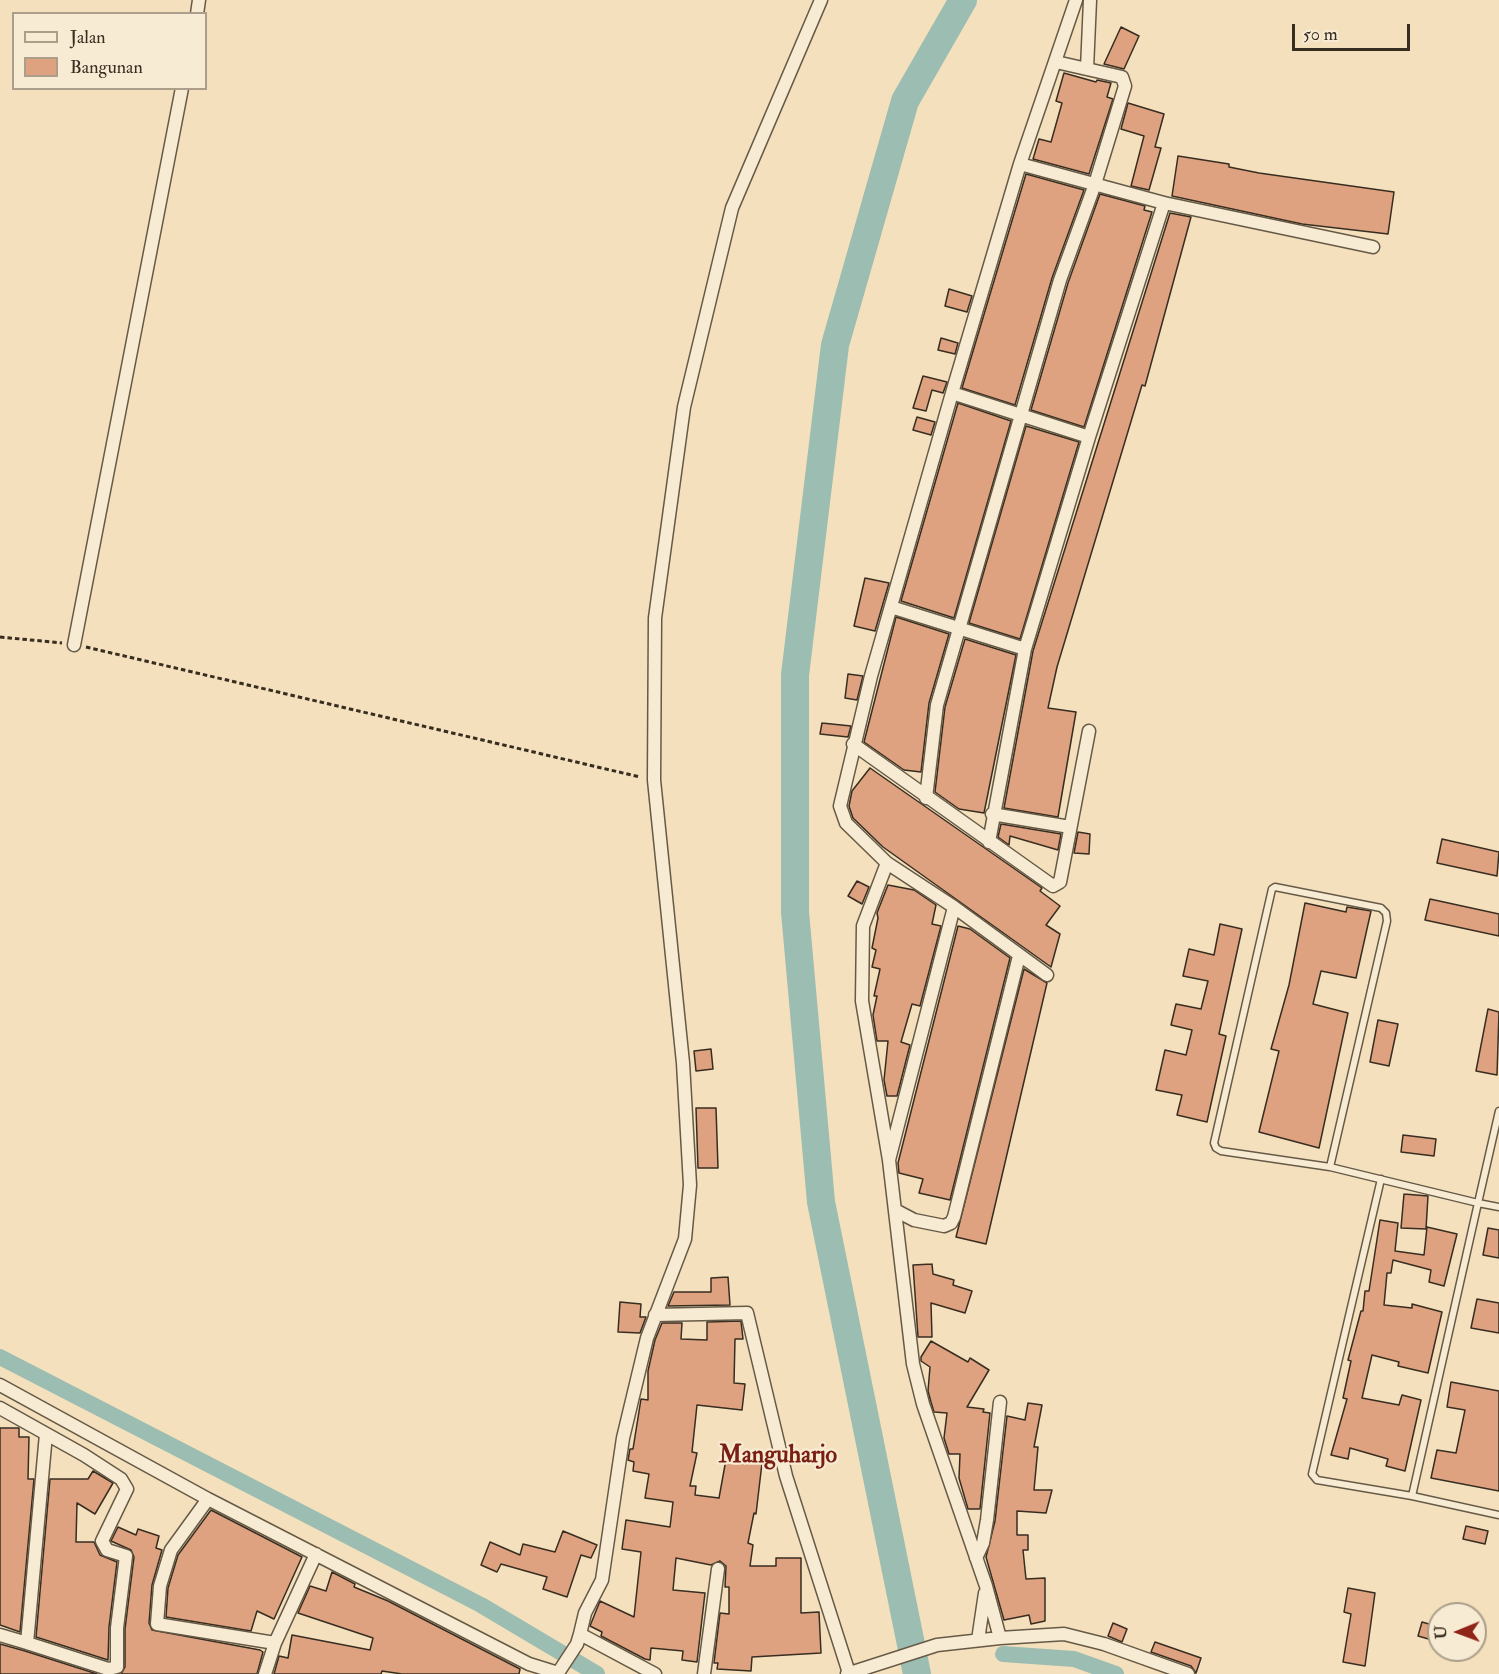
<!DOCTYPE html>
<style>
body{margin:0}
#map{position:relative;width:1499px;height:1674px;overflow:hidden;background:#f4e0bc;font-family:"IM FELL Double Pica",serif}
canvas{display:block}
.legend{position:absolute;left:12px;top:12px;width:195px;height:78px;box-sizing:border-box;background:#f8ebd3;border:2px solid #ab9f8b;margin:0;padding:8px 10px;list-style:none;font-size:18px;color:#372d20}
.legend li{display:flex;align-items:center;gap:12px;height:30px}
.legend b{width:30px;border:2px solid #ab9f8b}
.north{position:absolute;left:1427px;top:1602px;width:60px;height:60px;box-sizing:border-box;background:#f8ebd3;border:2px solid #ab9f8b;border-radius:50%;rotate:269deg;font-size:16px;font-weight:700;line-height:24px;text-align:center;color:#372d20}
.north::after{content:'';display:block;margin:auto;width:21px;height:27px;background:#8f2418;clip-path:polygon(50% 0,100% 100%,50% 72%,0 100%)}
.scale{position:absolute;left:1292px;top:24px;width:118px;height:27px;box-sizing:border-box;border:3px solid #372d20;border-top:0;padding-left:8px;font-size:18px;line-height:21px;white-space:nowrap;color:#372d20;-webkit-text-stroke:4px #f8ebd3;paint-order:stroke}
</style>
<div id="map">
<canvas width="1499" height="1674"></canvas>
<ul class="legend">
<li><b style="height:8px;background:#f8ebd3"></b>Jalan</li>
<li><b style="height:16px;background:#dea281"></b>Bangunan</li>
</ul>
<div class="north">U</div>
<div class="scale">50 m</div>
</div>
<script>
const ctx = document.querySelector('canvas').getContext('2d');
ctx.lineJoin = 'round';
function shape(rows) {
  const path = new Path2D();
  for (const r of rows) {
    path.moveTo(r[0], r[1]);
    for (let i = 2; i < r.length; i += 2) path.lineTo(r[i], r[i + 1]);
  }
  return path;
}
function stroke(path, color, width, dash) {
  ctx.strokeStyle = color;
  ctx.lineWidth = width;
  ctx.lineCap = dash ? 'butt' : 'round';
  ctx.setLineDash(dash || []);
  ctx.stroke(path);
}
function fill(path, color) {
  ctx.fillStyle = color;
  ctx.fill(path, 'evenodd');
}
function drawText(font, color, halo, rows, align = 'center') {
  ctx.font = font + ' "IM FELL Double Pica",serif';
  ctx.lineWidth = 4.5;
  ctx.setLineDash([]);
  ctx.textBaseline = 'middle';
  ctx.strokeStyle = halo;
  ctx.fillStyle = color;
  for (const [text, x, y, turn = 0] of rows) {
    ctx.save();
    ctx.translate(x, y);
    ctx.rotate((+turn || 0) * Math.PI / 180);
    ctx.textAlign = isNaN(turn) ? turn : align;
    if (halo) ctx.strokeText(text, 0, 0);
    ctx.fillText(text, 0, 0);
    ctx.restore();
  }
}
stroke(shape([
 [0,1357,481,1605,597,1674],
 [1003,1654,1074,1659,1116,1674]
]), '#9cbdb1', 16);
stroke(shape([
 [917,1674,821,1202,795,912,795,675,835,345,905,101,963,0]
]), '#9cbdb1', 28);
const building = shape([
 [1121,27,1139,36,1124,69,1104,64,1121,27],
 [1064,73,1096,82,1097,80,1111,83,1107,97,1113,99,1089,174,1033,159,1039,139,1051,142,1062,103,1056,101,1064,73],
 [1128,103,1164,114,1155,147,1161,148,1149,190,1131,186,1144,136,1121,129,1128,103],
 [1178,156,1229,164,1229,167,1259,173,1394,192,1388,234,1302,224,1172,196,1178,156],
 [1026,174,1084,190,1052,278,1015,405,962,388,1026,174],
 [1100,194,1145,206,1144,210,1152,212,1084,427,1031,410,1068,283,1100,194],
 [1170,213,1191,217,1145,386,1142,385,1057,667,1048,708,1076,712,1058,817,1004,808,1033,651,1170,213],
 [949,289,972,296,967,312,945,306,949,289],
 [941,338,958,343,955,354,938,350,941,338],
 [923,376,947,382,943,393,932,390,926,411,913,408,923,376],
 [958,403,1011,421,954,618,901,601,958,403],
 [917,417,935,422,931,435,913,430,917,417],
 [1026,426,1079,442,1020,639,969,623,1026,426],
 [865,578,889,583,875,631,854,626,865,578],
 [896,617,949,634,929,703,921,772,904,770,864,742,896,617],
 [965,639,1016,655,984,813,959,809,935,792,945,707,965,639],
 [848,674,863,676,857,700,845,698,848,674],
 [822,723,851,726,848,737,820,734,822,723],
 [870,768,1042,888,1040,891,1060,906,1046,925,1060,934,1051,967,883,847,853,818,849,806,852,791,870,768],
 [1001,824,1061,834,1058,850,1010,836,1009,845,998,837,1001,824],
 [1078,832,1090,834,1089,854,1074,853,1078,832],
 [1442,839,1499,852,1497,876,1437,863,1442,839],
 [857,881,869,887,862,904,848,896,857,881],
 [888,885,914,890,936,905,932,924,941,926,920,1006,912,1004,901,1042,910,1045,897,1096,887,1096,884,1080,888,1041,877,1041,873,1015,877,996,874,996,880,969,872,967,876,950,872,948,878,918,877,913,888,885],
 [1430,899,1499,914,1499,936,1425,920,1430,899],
 [1305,903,1346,912,1347,907,1371,911,1356,978,1321,971,1313,1004,1348,1013,1319,1148,1259,1132,1279,1051,1271,1049,1289,985,1305,903],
 [1220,924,1242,929,1219,1034,1226,1036,1207,1122,1177,1115,1182,1095,1156,1090,1165,1050,1186,1055,1192,1030,1171,1025,1176,1004,1201,1009,1208,981,1183,976,1189,949,1214,955,1220,924],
 [958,926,970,929,1010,958,950,1200,919,1193,923,1179,899,1173,898,1163,958,926],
 [1024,969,1047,983,986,1244,956,1237,1024,969],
 [1488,1009,1499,1012,1497,1075,1476,1071,1488,1009],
 [1378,1020,1398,1024,1389,1066,1370,1062,1378,1020],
 [711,1049,713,1069,696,1071,694,1051,711,1049],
 [696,1108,716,1108,718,1168,698,1168,696,1108],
 [1403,1135,1436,1139,1434,1156,1401,1152,1403,1135],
 [1404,1194,1428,1196,1426,1229,1401,1228,1404,1194],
 [1380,1220,1398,1223,1395,1251,1424,1255,1427,1227,1457,1234,1444,1286,1429,1282,1431,1270,1393,1260,1391,1273,1387,1273,1384,1305,1412,1308,1412,1304,1442,1312,1428,1373,1398,1366,1399,1362,1372,1355,1362,1398,1399,1405,1402,1395,1421,1400,1405,1471,1386,1466,1388,1459,1350,1448,1348,1459,1331,1455,1347,1399,1343,1398,1351,1361,1348,1360,1361,1311,1363,1311,1365,1291,1369,1291,1380,1220],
 [1488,1228,1499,1230,1499,1258,1483,1255,1488,1228],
 [932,1264,933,1274,954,1280,953,1285,972,1291,965,1313,931,1303,932,1337,918,1337,913,1265,932,1264],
 [728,1277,730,1305,668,1306,674,1292,711,1292,711,1278,728,1277],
 [1477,1299,1499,1303,1499,1333,1471,1328,1477,1299],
 [620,1302,641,1304,640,1317,646,1317,640,1333,618,1332,620,1302],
 [741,1321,743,1339,735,1339,734,1383,745,1384,742,1410,697,1405,692,1452,697,1453,690,1486,696,1486,695,1495,719,1498,727,1454,762,1463,756,1514,754,1513,748,1543,753,1545,750,1566,776,1566,776,1558,801,1558,801,1613,819,1612,821,1653,752,1657,751,1671,717,1669,718,1663,714,1663,720,1613,729,1614,729,1587,725,1587,726,1566,720,1561,711,1565,676,1558,673,1590,705,1593,697,1662,682,1660,683,1651,651,1648,650,1660,645,1659,601,1636,602,1632,590,1626,600,1601,634,1617,641,1552,622,1549,626,1520,670,1527,673,1502,645,1498,649,1474,633,1471,634,1462,628,1460,630,1449,633,1449,641,1399,648,1400,648,1371,655,1340,662,1323,682,1323,681,1339,707,1340,707,1322,741,1321],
 [931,1341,968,1362,970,1358,989,1370,967,1407,984,1409,983,1412,990,1413,980,1509,968,1509,959,1478,960,1454,949,1454,944,1438,947,1413,934,1412,931,1402,928,1391,930,1367,921,1361,921,1357,931,1341],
 [1451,1382,1499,1391,1499,1491,1431,1478,1437,1450,1456,1453,1465,1410,1447,1407,1451,1382],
 [1028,1403,1042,1405,1034,1447,1038,1447,1034,1490,1052,1490,1046,1513,1017,1511,1017,1535,1028,1535,1028,1550,1023,1550,1026,1579,1045,1578,1045,1621,1031,1624,1029,1615,1004,1620,986,1557,995,1521,1007,1416,1025,1420,1028,1403],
 [0,1428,19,1428,19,1437,29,1437,28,1479,34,1479,20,1632,0,1625,0,1428],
 [93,1471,113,1483,95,1514,77,1503,76,1542,94,1542,100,1555,117,1562,109,1627,108,1660,36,1637,50,1479,88,1479,93,1471],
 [211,1510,302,1557,274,1619,257,1611,251,1631,166,1617,168,1588,178,1555,211,1510],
 [1466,1526,1488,1531,1485,1544,1463,1539,1466,1526],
 [118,1527,136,1535,138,1529,159,1536,156,1548,162,1550,152,1585,149,1623,152,1630,260,1650,263,1652,257,1674,121,1674,125,1667,125,1629,134,1557,131,1550,111,1541,118,1527],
 [563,1531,597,1545,591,1558,581,1555,567,1597,543,1589,547,1577,501,1564,497,1572,481,1565,490,1542,520,1555,523,1544,555,1552,563,1531],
 [332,1572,355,1584,354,1587,388,1601,520,1669,519,1674,402,1674,382,1671,381,1674,274,1674,279,1656,288,1658,292,1635,370,1650,373,1638,298,1613,310,1586,326,1591,332,1572],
 [1348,1588,1375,1593,1365,1666,1343,1662,1351,1614,1344,1612,1348,1588],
 [1422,1622,1436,1626,1432,1640,1418,1636,1422,1622],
 [1113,1623,1127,1629,1122,1642,1108,1636,1113,1623],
 [1155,1642,1201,1658,1196,1673,1191,1666,1151,1652,1155,1642],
 [0,1644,25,1651,97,1674,0,1674,0,1644]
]);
fill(building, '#dea281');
stroke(building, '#372d20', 1.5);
const service = shape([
 [1330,1167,1387,921,1386,913,1381,908,1275,887,1272,889,1214,1143,1216,1148,1221,1151,1330,1167,1478,1203,1499,1111],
 [1381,1179,1312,1474,1317,1480,1412,1496,1499,1515],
 [1412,1496,1478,1203,1499,1207]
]);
const minor = shape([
 [197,14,199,0],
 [1087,69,1090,0],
 [1020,164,1164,203,1373,247],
 [952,393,1089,437],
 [891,607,1025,649],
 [74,645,182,88],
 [853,744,1053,886,1060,882,1089,731],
 [926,798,937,705,1060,280,1095,184,1125,86,1122,77,1056,62],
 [992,814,1070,827],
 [989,842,1025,649,1089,437,1164,203],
 [887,863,863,926,862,1001,889,1160,913,1364,923,1404,986,1586,1000,1638],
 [954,907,1047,975],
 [889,1160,954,907,887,863,846,823,840,806,871,676,952,393,1020,164,1076,0],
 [895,1210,914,1220,944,1226,951,1223,954,1217,1019,956],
 [655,1315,747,1313,786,1476,849,1673],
 [0,1385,208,1499,529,1664,558,1673,577,1644,580,1634,655,1674],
 [0,1408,84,1455,121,1479,127,1489,102,1541,107,1550,126,1556,117,1628,117,1667,108,1669,27,1643],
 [208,1499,171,1550,160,1586,157,1624,275,1643],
 [976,1558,983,1543,987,1520,1000,1402],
 [580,1634,585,1613,602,1580,623,1438,647,1338,685,1239,690,1185,683,1063,654,780,655,618,684,407,732,208,821,0],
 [0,1635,27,1643,46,1434],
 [978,1640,985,1593],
 [265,1674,275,1643,316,1554],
 [704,1674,718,1569],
 [847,1674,937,1645,1000,1638,1064,1634,1104,1644,1188,1674]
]);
stroke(service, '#665a47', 9);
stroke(minor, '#665a47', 15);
stroke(shape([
 [0,637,62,643],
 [86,647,640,777]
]), '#372d20', 3, [4.5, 3]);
stroke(service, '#f8ebd3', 6);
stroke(minor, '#f8ebd3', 12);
drawText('bold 24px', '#7a1f14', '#f8ebd3', [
 ["Manguharjo",778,1457]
]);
</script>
